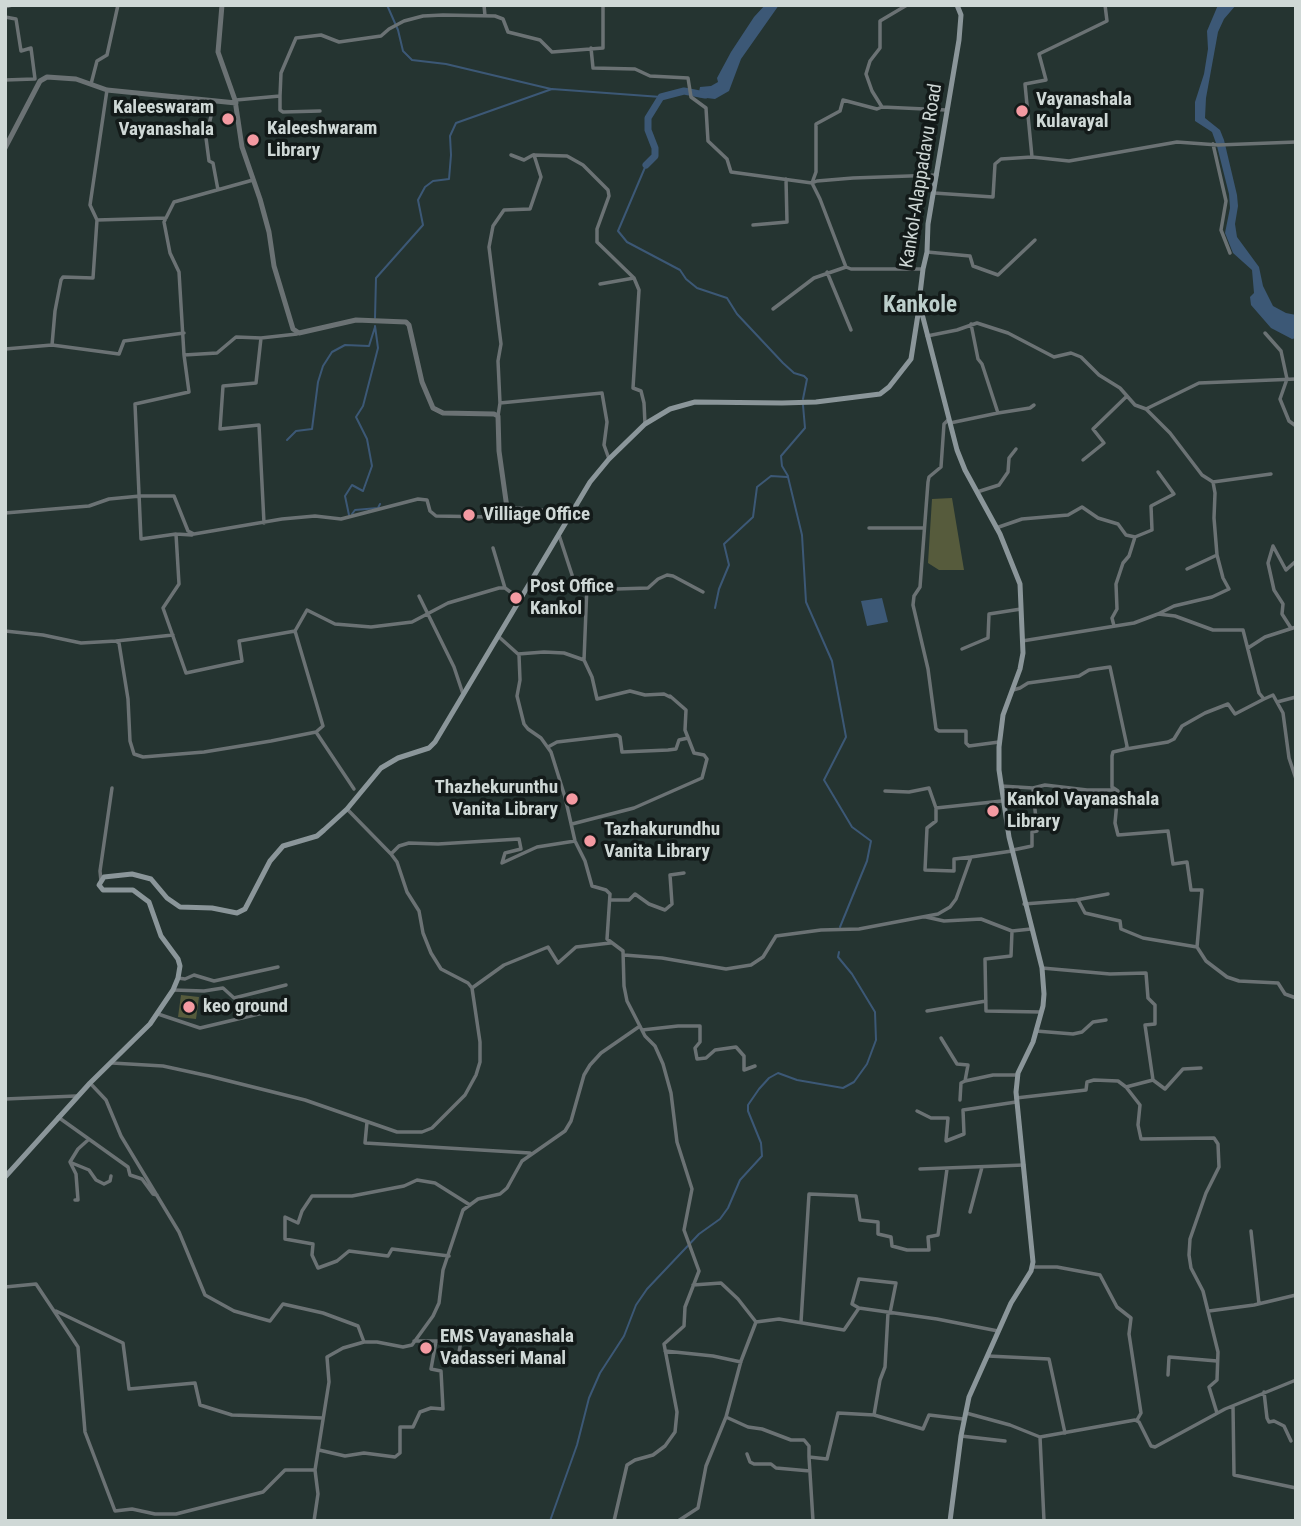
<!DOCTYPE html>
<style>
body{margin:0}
#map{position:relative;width:1301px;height:1526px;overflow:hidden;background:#253431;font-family:"Roboto Condensed",sans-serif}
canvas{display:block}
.frame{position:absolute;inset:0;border:7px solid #cfd8d6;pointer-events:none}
</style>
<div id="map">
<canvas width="1301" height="1526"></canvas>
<div class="frame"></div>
</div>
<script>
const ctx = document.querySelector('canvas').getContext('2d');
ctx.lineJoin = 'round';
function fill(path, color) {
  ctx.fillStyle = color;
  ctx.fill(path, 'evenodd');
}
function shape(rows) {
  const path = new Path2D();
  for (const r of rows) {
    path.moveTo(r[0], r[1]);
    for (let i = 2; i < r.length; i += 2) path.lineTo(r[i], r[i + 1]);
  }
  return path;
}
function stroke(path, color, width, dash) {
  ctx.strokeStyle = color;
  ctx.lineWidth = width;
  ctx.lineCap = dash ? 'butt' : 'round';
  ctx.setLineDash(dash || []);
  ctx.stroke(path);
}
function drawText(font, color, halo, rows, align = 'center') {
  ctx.font = font + ' "Roboto Condensed",sans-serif';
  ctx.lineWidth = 7;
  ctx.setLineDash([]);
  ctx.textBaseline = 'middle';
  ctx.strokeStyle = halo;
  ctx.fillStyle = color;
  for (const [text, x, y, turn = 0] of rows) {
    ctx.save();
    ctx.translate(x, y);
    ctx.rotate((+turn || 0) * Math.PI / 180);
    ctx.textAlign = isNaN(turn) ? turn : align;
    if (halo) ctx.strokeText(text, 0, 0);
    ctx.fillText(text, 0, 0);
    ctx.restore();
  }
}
fill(shape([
 [952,498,964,570,939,570,928,563,932,499],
 [181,995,199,997,196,1019,178,1017]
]), '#565b3c');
fill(shape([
 [765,5,779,5,741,59,729,91,715,99,698,97,700,87,711,86,718,82,717,78,731,52,754,17],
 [1218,5,1236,5,1224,19,1218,32,1206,98,1205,118,1220,130,1224,140,1237,195,1238,206,1235,224,1237,237,1259,267,1263,286,1273,306,1286,313,1296,315,1296,338,1292,339,1271,328,1251,305,1250,297,1254,293,1252,270,1233,253,1225,233,1230,208,1229,194,1217,146,1212,132,1195,121,1195,102,1204,74,1208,49,1207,31],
 [882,598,888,622,867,626,861,601]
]), '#3c5876');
stroke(shape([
 [387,5,398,30,403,51,412,60,446,64,551,89],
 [646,165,618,231,627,242,680,270,686,279,697,288,727,298,737,314,783,363,794,373,804,376,807,379,803,399],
 [375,318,376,278,423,225,418,200,425,187,433,181,449,179,451,155,450,136,456,123,552,89,661,97],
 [287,440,296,431,312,429,318,382,323,366,332,352,345,345,369,346,375,327],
 [788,476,782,466,781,456,805,428,803,405],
 [788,477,802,535,806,602,832,661,846,737,824,780,852,827,871,841,867,861,840,927],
 [352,514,355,510,378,508,380,504],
 [349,515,345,496,352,485,363,491,372,466,367,439,356,417,363,406,378,348,375,326],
 [715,608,719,589,729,565,724,544,753,517,757,487,771,476,787,477],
 [550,1521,577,1445,589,1398,600,1373,624,1336,636,1305,647,1289,699,1234,720,1219,728,1208,740,1180,762,1156,761,1143,748,1111,748,1105,759,1089,769,1078,778,1073,797,1080,843,1088,854,1082,867,1064,876,1040,875,1012,852,974,838,957,839,952]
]), '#3c5876', 2);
stroke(shape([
 [646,165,655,156,655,148,648,130,648,118,661,97,684,91,705,95]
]), '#3c5876', 7);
stroke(shape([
 [484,5,485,16],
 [907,5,880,21,880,48,870,61,866,74,872,91,882,107,946,110],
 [5,7,12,5],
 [5,17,16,19,21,51,31,48,35,79],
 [591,48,593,68,635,69,650,76,688,78,691,97,706,108,708,141,727,159,731,172,812,183,820,199,846,267,851,269,923,269],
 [5,80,34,79],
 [91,84,97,61,107,55,118,5],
 [280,96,281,73,296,38,321,35,339,42,381,36,389,29,404,21,423,16,443,15,495,16,503,19,508,32,540,40,552,52,603,48,603,5],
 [236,100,280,96,280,110,283,112,320,111],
 [210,101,211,116,206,138,209,161,213,163,218,190],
 [1213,144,1226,201,1221,230,1230,253],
 [511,155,524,160,533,155,567,156,583,165,608,190,609,196,597,229,597,242,634,278,639,290,633,388,641,391,644,403,645,424],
 [1032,157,1025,84,1046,80,1039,54,1107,21,1105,5],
 [253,180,174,202,164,222,170,253,179,272,184,355,217,353,236,337,261,338,297,334],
 [812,183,816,172,816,124,840,111,843,100,877,109,882,107],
 [812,183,817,181,853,178,937,175],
 [934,193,993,197,995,164,1001,159,1032,157,1069,161,1177,142,1218,145,1296,142],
 [97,220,166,218],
 [753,225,787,222,786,179],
 [927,252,970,256,973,266,998,275,1035,240],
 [827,272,851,330],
 [600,284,634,278],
 [773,309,814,278,846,267],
 [1265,333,1281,351,1287,379,1280,399,1289,421,1296,426],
 [927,336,957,330,977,323,1008,333,1054,357,1071,353,1081,357,1099,375,1120,388,1135,405,1146,409,1170,433,1202,475,1213,482,1215,493,1214,518,1217,555,1223,578,1229,589,1212,597,1174,606,1158,614],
 [261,338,256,383,223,386,220,429,259,425,264,523],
 [52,345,119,354,124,341,184,333],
 [5,349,52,345,55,311,61,280,63,277,93,278,97,220,90,205,107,90],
 [184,355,189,392,135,404,141,539,176,534,179,584,163,608,186,673,242,661,239,641,295,631],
 [500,403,498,361,501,344,489,247,493,226,504,210,530,209,541,177,534,155],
 [1146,409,1199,383,1296,379],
 [998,413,1030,408,1034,405],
 [498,416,500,403,602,393,607,422,604,445,609,459],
 [949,419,944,424,941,467,929,477,928,482,920,587,914,596,913,605,928,669,936,729,939,731,966,731,966,743,969,746,999,742],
 [950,423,998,413,982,364,978,359,971,324],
 [1083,460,1104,443,1093,429,1127,396],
 [1213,482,1271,474],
 [977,492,999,485,1008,472,1009,458,1016,449],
 [5,513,89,506,109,499,140,496,174,496,188,531,194,534,282,519,315,516,341,519,418,499,427,500,430,511,436,516,491,517,499,516,509,509],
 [869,528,924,528],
 [996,528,1022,519,1068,515,1082,507,1098,518,1118,524,1126,535,1135,537,1152,530,1151,506,1174,494,1158,472],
 [176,534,192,535],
 [559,535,575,584,587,585,584,660],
 [493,548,505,588],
 [1187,569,1217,555],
 [587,585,602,584,616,589,648,588,658,579,667,575,673,576,703,592],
 [419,596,454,667,463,694],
 [1114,626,1112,618,1117,609,1116,584,1123,563,1129,556,1135,537],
 [1291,628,1282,614,1283,604,1274,590,1268,563,1273,546,1286,570,1296,561],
 [5,631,43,635,81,643,116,641,119,643,128,699,130,741,134,754,143,757,204,752,271,741,316,732,323,726,295,631,307,610,335,624,371,627,412,622,448,603,499,588,505,588,520,599],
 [498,636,518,654,544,652,564,653,584,660,592,677,597,699,630,691,645,695,664,694,670,697],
 [116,641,173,635],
 [1022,641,1134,623,1158,614,1175,616,1213,630,1243,630,1259,693,1264,699,1273,695,1283,713,1289,758,1296,779],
 [1248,648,1265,637,1296,627],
 [962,649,988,638,989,614,1021,609],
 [519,655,520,680,517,696,524,724,528,729,541,738,551,752,565,797,575,841,585,861,592,886,606,890,610,894,607,939,623,951,624,986,627,1001,645,1036,655,1046,663,1064,671,1093,677,1142,692,1189,684,1230,699,1271,685,1307,684,1326,664,1344,677,1412,675,1432,665,1446,653,1455,635,1460,627,1465,614,1521],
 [1013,690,1020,688,1028,683,1079,676,1089,670,1110,667,1127,746,1126,749,1113,752,1112,756,1112,787,1118,791,1115,823,1118,835,1168,831,1173,864,1187,862,1191,890,1202,890,1197,947,1143,938,1121,929,1120,921,1085,913,1078,900],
 [1277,702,1296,697],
 [316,732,354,789],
 [548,747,557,742,617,735,620,737,622,752,668,750,676,749,679,740,688,738],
 [1126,749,1168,742,1174,739,1182,726,1205,713,1228,704,1235,714,1264,699],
 [1001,786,1033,788,1045,785,1087,790,1113,790],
 [885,791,909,792,929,788,936,808,1002,801],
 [936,809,936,821,927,828,925,870,954,871,954,859,971,857],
 [572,824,634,808,702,778,707,759,704,755,694,753,685,730,686,710,670,696],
 [1013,850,1032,846,1032,832,1037,831,1033,788],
 [391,854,399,846,409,843,438,844,519,839,521,849,505,853,502,863,537,847,575,841],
 [101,881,100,871,112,788],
 [610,900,629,900,635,894,649,904,665,910,672,904,670,875,684,873],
 [1024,904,1076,900,1108,894],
 [926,917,944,921,981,919,1012,931],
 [1031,929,1012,931,1011,956,985,959,986,1011,1041,1012],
 [1197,947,1206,961,1227,977,1239,981,1278,983,1285,994,1296,998],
 [624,955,662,958,726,969,751,965,763,957,776,936,821,930,859,929,938,914,950,907,956,899,971,857,1012,851],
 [1042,968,1110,974,1146,973,1148,998,1155,1005,1155,1024,1145,1025,1153,1080,1126,1087,1140,1105,1138,1125,1141,1139,1214,1138,1218,1144,1219,1167,1206,1193,1190,1239,1189,1255,1191,1268,1203,1291,1218,1352,1217,1380,1209,1387,1217,1413],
 [178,978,185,979,194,975,214,981,278,967],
 [472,988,504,965,548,947,558,963,576,947,610,943],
 [173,990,204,991,223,988,234,998,286,985],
 [927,1011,986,1001],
 [158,1014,200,1028,284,1008],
 [642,1030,678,1026,700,1026,700,1042,695,1048,697,1059,706,1058,715,1050,736,1047,744,1056,744,1070,755,1066],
 [1036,1031,1073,1034,1082,1032,1093,1022,1106,1020],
 [941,1038,957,1064,968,1065,965,1081],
 [112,1063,163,1066,209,1076,305,1100,397,1132,422,1132,432,1128,465,1095,476,1075,480,1062,480,1042,472,988,468,983,441,969,431,953,423,933,419,911,407,892,397,862,391,854,347,809],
 [1153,1080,1165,1089,1183,1069,1201,1068],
 [90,1083,106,1100,121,1136,179,1232,205,1295,234,1311,270,1321,283,1304,323,1313,358,1326,364,1342],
 [1016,1098,1086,1090,1087,1082,1094,1080,1118,1081,1126,1087],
 [5,1099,76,1096],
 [960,1100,961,1083,965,1081,993,1075,1018,1075],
 [917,1111,931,1118,948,1118,946,1141,964,1134,963,1110,1016,1102],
 [58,1117,128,1167,130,1175,142,1179,153,1194,157,1195],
 [367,1122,365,1143,530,1153],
 [72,1163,89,1170,96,1180,104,1184,110,1181,111,1176],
 [920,1169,1024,1165],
 [75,1200,78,1200,76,1174,70,1162,78,1149,88,1140],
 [970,1212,982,1167],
 [1251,1231,1259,1304],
 [449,1256,392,1249,388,1256,349,1251,337,1261,318,1268,312,1255,313,1244,285,1239,285,1217,298,1223,302,1211,312,1196,352,1196,404,1186,417,1180,435,1183,470,1205],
 [1032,1267,1057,1267,1100,1275,1117,1307,1131,1318,1129,1334,1141,1413,1137,1420],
 [693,1285,721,1283,738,1299,756,1322],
 [5,1287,36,1284,78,1347,85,1432,115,1511,132,1509,155,1514,176,1514,263,1492,285,1470,315,1470],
 [859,1308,852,1304,859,1279,896,1283,890,1313],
 [56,1311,123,1343,129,1389,195,1383,200,1405,232,1415,323,1418],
 [1209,1311,1254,1305,1296,1295],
 [888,1313,885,1367,880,1380,874,1415,923,1429,929,1415,963,1419],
 [801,1322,809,1194,856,1196,860,1220,878,1222,878,1234,891,1237,892,1246,907,1250,929,1250,928,1237,938,1235,947,1169],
 [414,1341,461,1341,458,1358],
 [665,1351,713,1356,741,1362],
 [988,1356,1049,1359,1065,1433],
 [1168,1375,1169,1357,1217,1361],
 [1264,1392,1267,1418,1269,1422,1274,1421,1284,1426,1291,1441],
 [1233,1406,1234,1475,1296,1488],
 [966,1413,1010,1425,1040,1437,1135,1420,1139,1422,1151,1446,1155,1447,1225,1409,1296,1380],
 [726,1417,748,1427,762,1429,791,1440,804,1440,809,1446,809,1457,827,1459,838,1413,874,1415],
 [961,1436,1005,1441],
 [1040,1437,1044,1521],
 [319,1450,345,1456,364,1453,395,1457,400,1453,400,1427,413,1427,420,1412,431,1408,443,1409,441,1371,431,1369,436,1341],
 [747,1454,750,1462,754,1464,771,1464,776,1468,810,1471],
 [809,1457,813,1521],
 [314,1521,318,1494,315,1470,329,1382,327,1357,343,1348,364,1342,377,1342,403,1347,412,1345,433,1316,439,1303,443,1270,463,1210,478,1199,500,1194,507,1188,522,1161,565,1131,571,1121,584,1075,590,1065,601,1053,640,1026],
 [678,1521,698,1508,706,1466,726,1417,741,1361,756,1322,779,1319,844,1330,859,1308,937,1319,998,1331]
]), '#6b7274', 3.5);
stroke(shape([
 [222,5,218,52,235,100,242,147,260,199,269,232,274,266,293,329,299,333,356,320,406,322,409,325,422,382,433,408,443,413,494,414,498,416,499,451,507,508,570,513],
 [5,148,40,81,47,77,76,79,107,90,236,103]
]), '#6b7274', 5);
stroke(shape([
 [5,1177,90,1083,150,1024,173,990,178,978,180,966,178,959,161,936,149,902,133,890,103,890,99,885,104,877,132,874,151,879,167,898,180,907,212,908,237,913,245,909,270,861,283,846,317,836,324,830,347,809,381,768,398,758,429,748,435,742,590,482,609,459,645,424,670,409,695,402,782,403,816,402,880,394,889,387,911,359,919,308],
 [950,1521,961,1436,969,1397,1011,1303,1031,1271,1033,1262,1016,1092,1018,1073,1033,1042,1043,1006,1044,994,1042,968,1009,837,999,770,999,747,1003,715,1020,669,1023,653,1020,584,1000,534,965,470,957,450,919,302,923,269,927,252,928,224,959,40,961,15,957,5]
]), '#8b969a', 5);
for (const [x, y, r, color] of [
 [1022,111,7,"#f49aa2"],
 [228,119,7,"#f49aa2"],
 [253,140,7,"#f49aa2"],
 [469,515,7,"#f49aa2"],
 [516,598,7,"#f49aa2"],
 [572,799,7,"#f49aa2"],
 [993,811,7,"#f49aa2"],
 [590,841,7,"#f49aa2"],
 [189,1007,7,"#f49aa2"],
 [426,1348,7,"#f49aa2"]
]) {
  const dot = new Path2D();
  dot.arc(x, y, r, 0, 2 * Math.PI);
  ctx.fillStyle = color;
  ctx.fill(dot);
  stroke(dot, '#131a19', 2.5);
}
drawText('bold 19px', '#cfd8d6', '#131a19', [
 ["Vayanashala",1036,100],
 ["Kulavayal",1036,122],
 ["Kaleeswaram",214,108,"right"],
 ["Vayanashala",214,130,"right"],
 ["Kaleeshwaram",267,129],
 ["Library",267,151],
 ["Villiage Office",483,515],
 ["Post Office",530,587],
 ["Kankol",530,609],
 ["Thazhekurunthu",558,788,"right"],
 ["Vanita Library",558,810,"right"],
 ["Kankol Vayanashala",1007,800],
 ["Library",1007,822],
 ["Tazhakurundhu",604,830],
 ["Vanita Library",604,852],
 ["keo ground",203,1007],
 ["EMS Vayanashala",440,1337],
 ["Vadasseri Manal",440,1359]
], 'left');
drawText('19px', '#cfd8d6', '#131a19', [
 ["Kankol-Alappadavu Road",922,176,-81]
]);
drawText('bold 23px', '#bccecb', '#131a19', [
 ["Kankole",920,306]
]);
</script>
